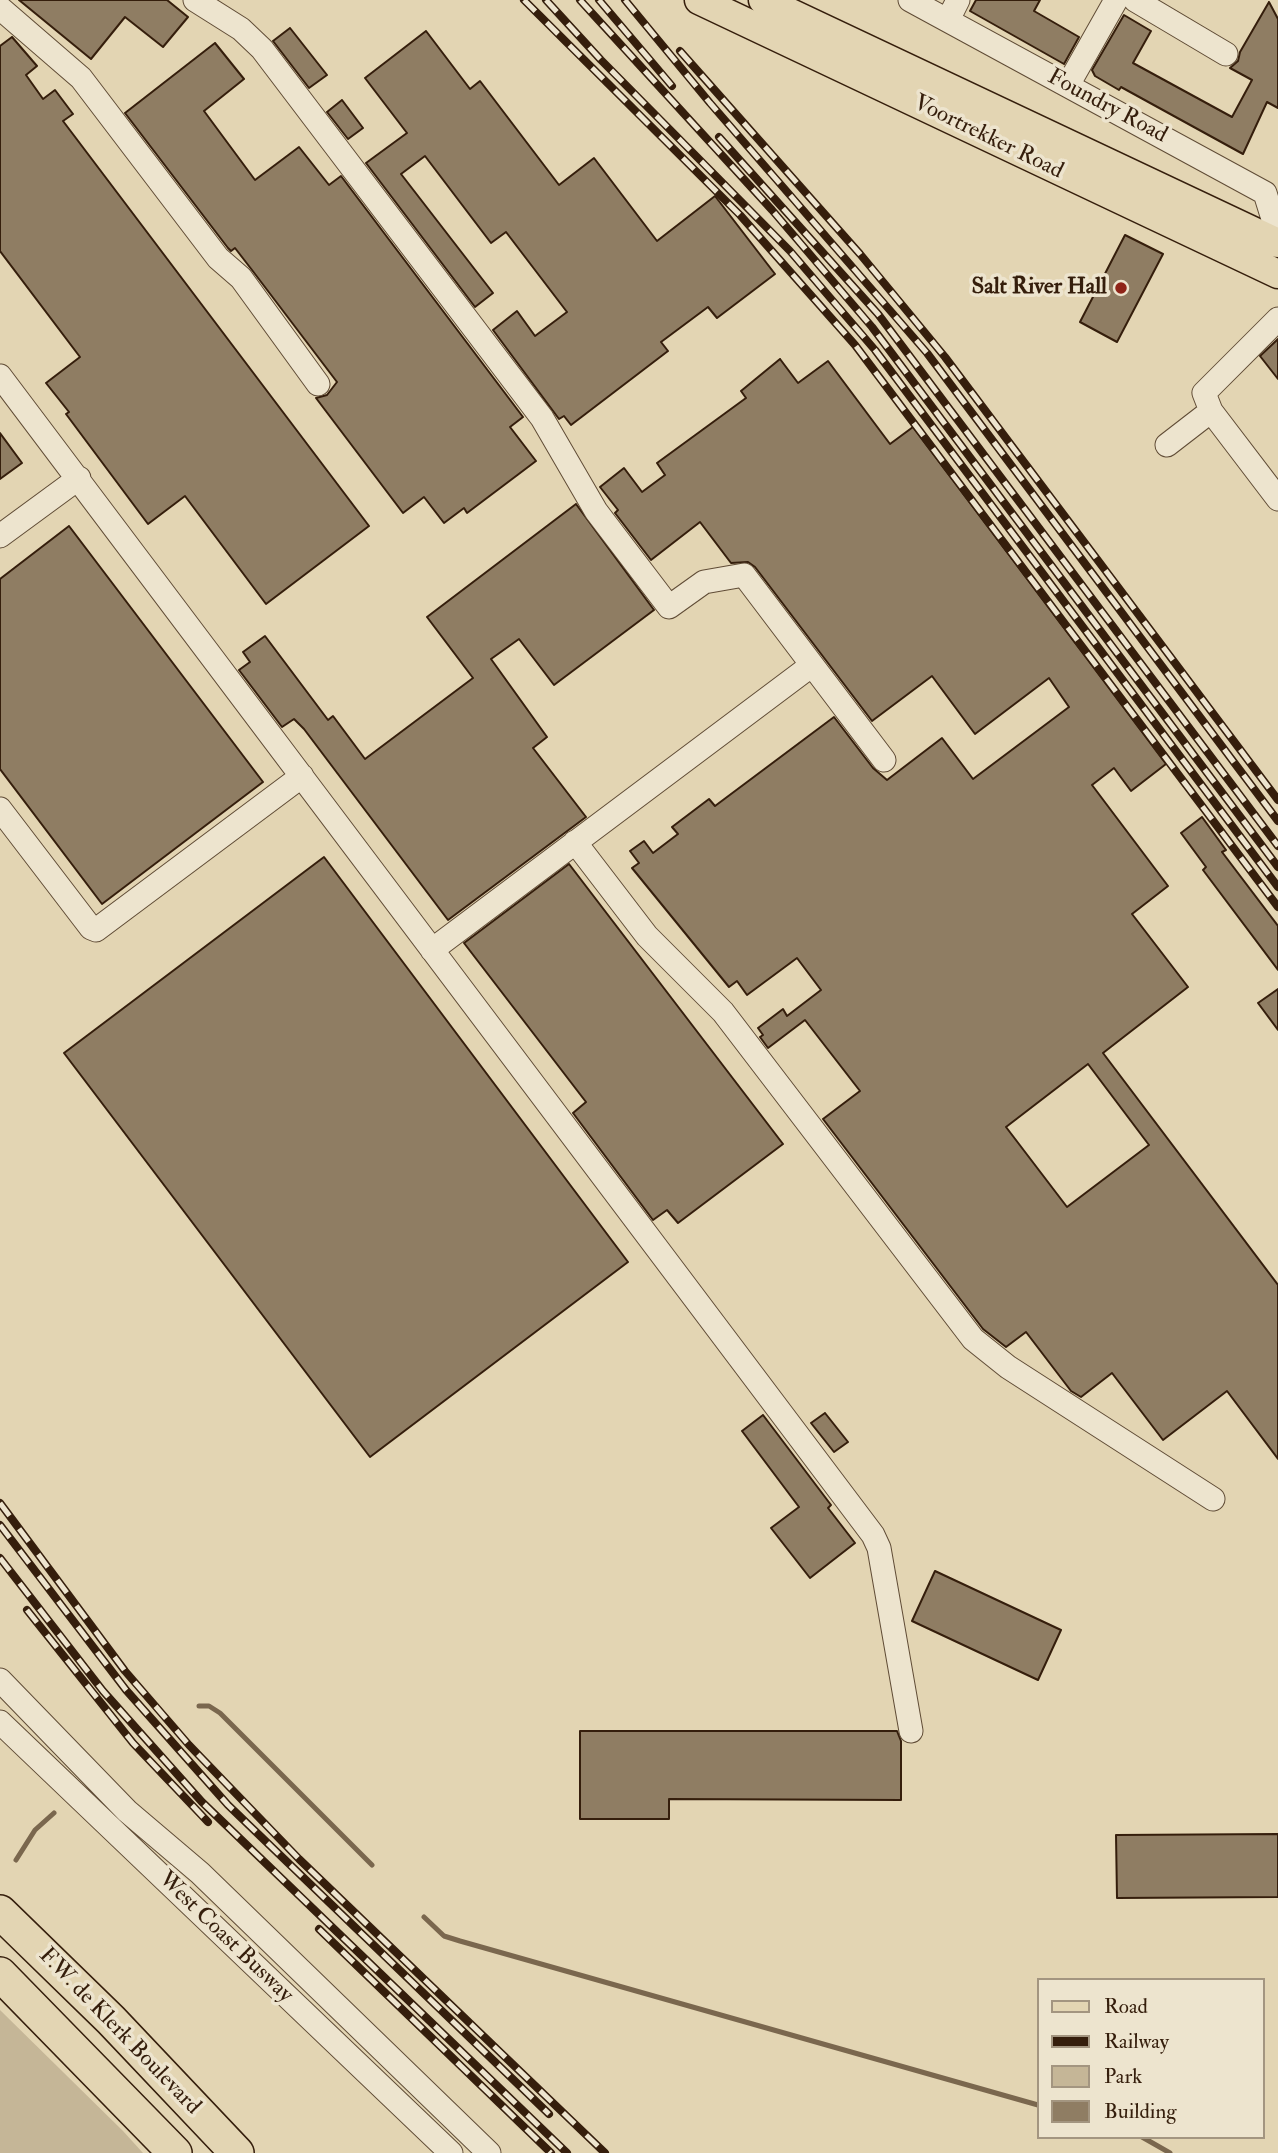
<!DOCTYPE html>
<style>
body{margin:0}
#map{position:relative;width:1278px;height:2153px;overflow:hidden;background:#e3d5b3;font-family:"IM FELL Double Pica",serif}
canvas{display:block}
.legend{position:absolute;left:1037px;top:1978px;width:228px;height:161px;box-sizing:border-box;background:#ede4ce;border:2px solid #a39580;margin:0;padding:9px 12px;list-style:none;font-size:21px;color:#351e0c}
.legend li{display:flex;align-items:center;gap:14px;height:35px}
.legend b{width:35px;border:2px solid #a39580}
</style>
<div id="map">
<canvas width="1278" height="2153"></canvas>
<ul class="legend">
<li><b style="height:9px;background:#e3d5b3"></b>Road</li>
<li><b style="height:9px;background:#351e0c"></b>Railway</li>
<li><b style="height:19px;background:#c5b697"></b>Park</li>
<li><b style="height:19px;background:#8f7d63"></b>Building</li>
</ul>
</div>
<script>
const ctx = document.querySelector('canvas').getContext('2d');
ctx.lineJoin = 'round';
function fill(path, color) {
  ctx.fillStyle = color;
  ctx.fill(path, 'evenodd');
}
function shape(rows) {
  const path = new Path2D();
  for (const r of rows) {
    path.moveTo(r[0], r[1]);
    for (let i = 2; i < r.length; i += 2) path.lineTo(r[i], r[i + 1]);
  }
  return path;
}
function stroke(path, color, width, dash) {
  ctx.strokeStyle = color;
  ctx.lineWidth = width;
  ctx.lineCap = dash ? 'butt' : 'round';
  ctx.setLineDash(dash || []);
  ctx.stroke(path);
}
function drawText(font, color, halo, rows, align = 'center') {
  ctx.font = font + ' "IM FELL Double Pica",serif';
  ctx.lineWidth = 7;
  ctx.setLineDash([]);
  ctx.textBaseline = 'middle';
  ctx.strokeStyle = halo;
  ctx.fillStyle = color;
  for (const [text, x, y, turn = 0] of rows) {
    ctx.save();
    ctx.translate(x, y);
    ctx.rotate((+turn || 0) * Math.PI / 180);
    ctx.textAlign = isNaN(turn) ? turn : align;
    if (halo) ctx.strokeText(text, 0, 0);
    ctx.fillText(text, 0, 0);
    ctx.restore();
  }
}
fill(shape([
 [0,2010,123,2131,143,2153,0,2153]
]), '#c5b697');
stroke(shape([
 [199,1706,209,1706,220,1713,372,1865],
 [16,1860,35,1830,54,1813],
 [424,1917,444,1936,460,1941,1038,2105],
 [1142,2137,1170,2153]
]), '#7a674e', 5);
const building = shape([
 [19,0,167,0,188,17,163,47,125,17,91,59,19,0],
 [976,0,1040,0,1034,11,1079,37,1064,64,970,11,976,0],
 [1269,2,1278,19,1278,108,1267,102,1243,154,1121,87,1119,90,1095,76,1092,70,1124,15,1151,31,1133,63,1232,117,1252,80,1230,68,1238,61,1240,52,1269,2],
 [290,28,327,75,309,88,273,41,290,28],
 [426,31,470,89,480,81,559,185,594,158,657,241,715,196,775,274,717,318,708,307,661,342,668,351,571,425,564,416,559,419,493,330,517,311,535,336,567,312,506,232,491,243,425,156,401,174,493,293,475,307,366,163,407,133,365,78,426,31],
 [12,37,37,66,26,75,43,99,55,90,73,114,63,121,369,526,266,604,185,496,148,524,66,414,69,412,46,383,80,357,0,251,0,46,12,37],
 [215,43,244,79,204,111,255,180,299,147,329,185,341,176,523,417,510,427,536,461,467,513,464,508,444,523,424,497,403,513,316,398,327,395,337,382,252,270,235,248,231,251,228,248,125,113,215,43],
 [342,100,363,128,348,139,327,112,342,100],
 [1125,235,1163,254,1117,342,1080,322,1125,235],
 [1278,339,1278,379,1260,356,1278,339],
 [780,359,798,383,828,361,890,444,913,427,1166,764,1131,791,1114,768,1092,785,1168,886,1132,914,1188,987,1103,1053,1278,1285,1278,1459,1227,1391,1163,1440,1112,1373,1081,1397,1071,1391,1026,1332,1006,1347,983,1329,823,1119,860,1091,805,1020,768,1048,760,1037,763,1035,758,1028,783,1009,787,1016,821,990,797,958,747,995,737,981,729,987,632,868,639,863,630,851,644,841,653,853,678,834,672,827,709,799,715,806,834,717,873,768,887,780,942,738,973,779,1069,707,1049,678,975,734,932,676,872,721,755,567,748,562,731,563,700,522,651,560,615,513,618,510,600,487,624,468,642,492,665,475,657,463,746,398,741,391,780,359],
 [1088,1064,1149,1145,1067,1207,1006,1127,1088,1064],
 [0,433,22,463,0,479,0,433],
 [576,504,654,610,554,685,519,639,491,659,547,737,533,748,586,817,448,920,304,729,294,719,282,727,239,670,250,662,243,652,265,636,328,720,333,716,365,759,473,678,427,617,576,504],
 [69,526,263,782,102,904,0,769,0,579,69,526],
 [1202,817,1226,850,1222,852,1278,926,1278,970,1203,870,1206,867,1181,833,1202,817],
 [324,857,628,1262,370,1457,64,1053,324,857],
 [569,864,783,1144,678,1223,667,1210,653,1220,573,1113,586,1102,464,943,569,864],
 [1278,989,1278,1030,1258,1003,1278,989],
 [825,1413,848,1442,834,1452,811,1423,825,1413],
 [763,1415,831,1505,828,1508,855,1543,810,1578,771,1528,799,1507,742,1431,763,1415],
 [935,1571,1061,1630,1038,1680,912,1621,935,1571],
 [580,1731,897,1731,901,1741,901,1800,669,1799,669,1819,580,1819,580,1731],
 [1278,1834,1278,1897,1117,1898,1116,1835,1278,1834]
]);
fill(building, '#8f7d63');
stroke(building, '#351e0c', 2);
const minor = shape([
 [195,0,241,29,262,49,542,418,596,511,669,607,704,582,744,575,884,760],
 [910,0,1265,193,1278,235],
 [1135,0,1226,54],
 [0,8,81,78,218,258,241,278,318,384],
 [948,20,958,0],
 [1068,85,1116,0],
 [1278,319,1204,393,1211,411,1278,499],
 [0,376,873,1535,879,1548,911,1731],
 [1167,445,1211,411],
 [0,536,79,478],
 [0,809,91,928,96,930,302,776],
 [575,842,647,936,723,1012,973,1339,1008,1367,1213,1499],
 [432,950,812,665],
 [0,1680,127,1811,200,1873,489,2153],
 [0,1722,451,2153]
]);
const major = shape([
 [699,0,1278,274],
 [763,0,1278,243]
]);
const highway = shape([
 [0,1912,111,2020,237,2153],
 [0,1974,175,2153]
]);
stroke(minor, '#604c36', 25);
stroke(major, '#351e0c', 31);
stroke(highway, '#351e0c', 36);
stroke(minor, '#ede4ce', 23);
stroke(major, '#e3d5b3', 28);
stroke(highway, '#e3d5b3', 33);
const rail = shape([
 [524,0,740,215,855,345,1278,907],
 [546,0,601,60,790,251,875,350,1278,887],
 [580,0,772,210,872,327,1278,867],
 [599,0,672,86],
 [625,0,710,103,927,353,1278,821],
 [680,51,860,254,945,357,1278,800],
 [719,137,878,314,1278,846],
 [0,1503,125,1671,189,1745,299,1859,605,2153],
 [0,1525,126,1690,228,1805,549,2114],
 [0,1558,103,1691,202,1802,567,2153],
 [27,1610,133,1743,208,1822],
 [319,1929,551,2153]
]);
stroke(rail, '#351e0c', 8);
stroke(rail, '#ede4ce', 5, [16]);
for (const [x, y, r, color] of [
 [1121,288,7,"#8f2418"]
]) {
  const dot = new Path2D();
  dot.arc(x, y, r, 0, 2 * Math.PI);
  ctx.fillStyle = color;
  ctx.fill(dot);
  stroke(dot, '#ede4ce', 2.5);
}
drawText('23px', '#351e0c', '#ede4ce', [
 ["Foundry Road",1107,107,28],
 ["Voortrekker Road",988,138,26],
 ["West Coast Busway",225,1938,44],
 ["F.W. de Klerk Boulevard",119,2032,46]
]);
drawText('bold 23px', '#351e0c', '#ede4ce', [
 ["Salt River Hall",1107,288]
], 'right');
</script>
